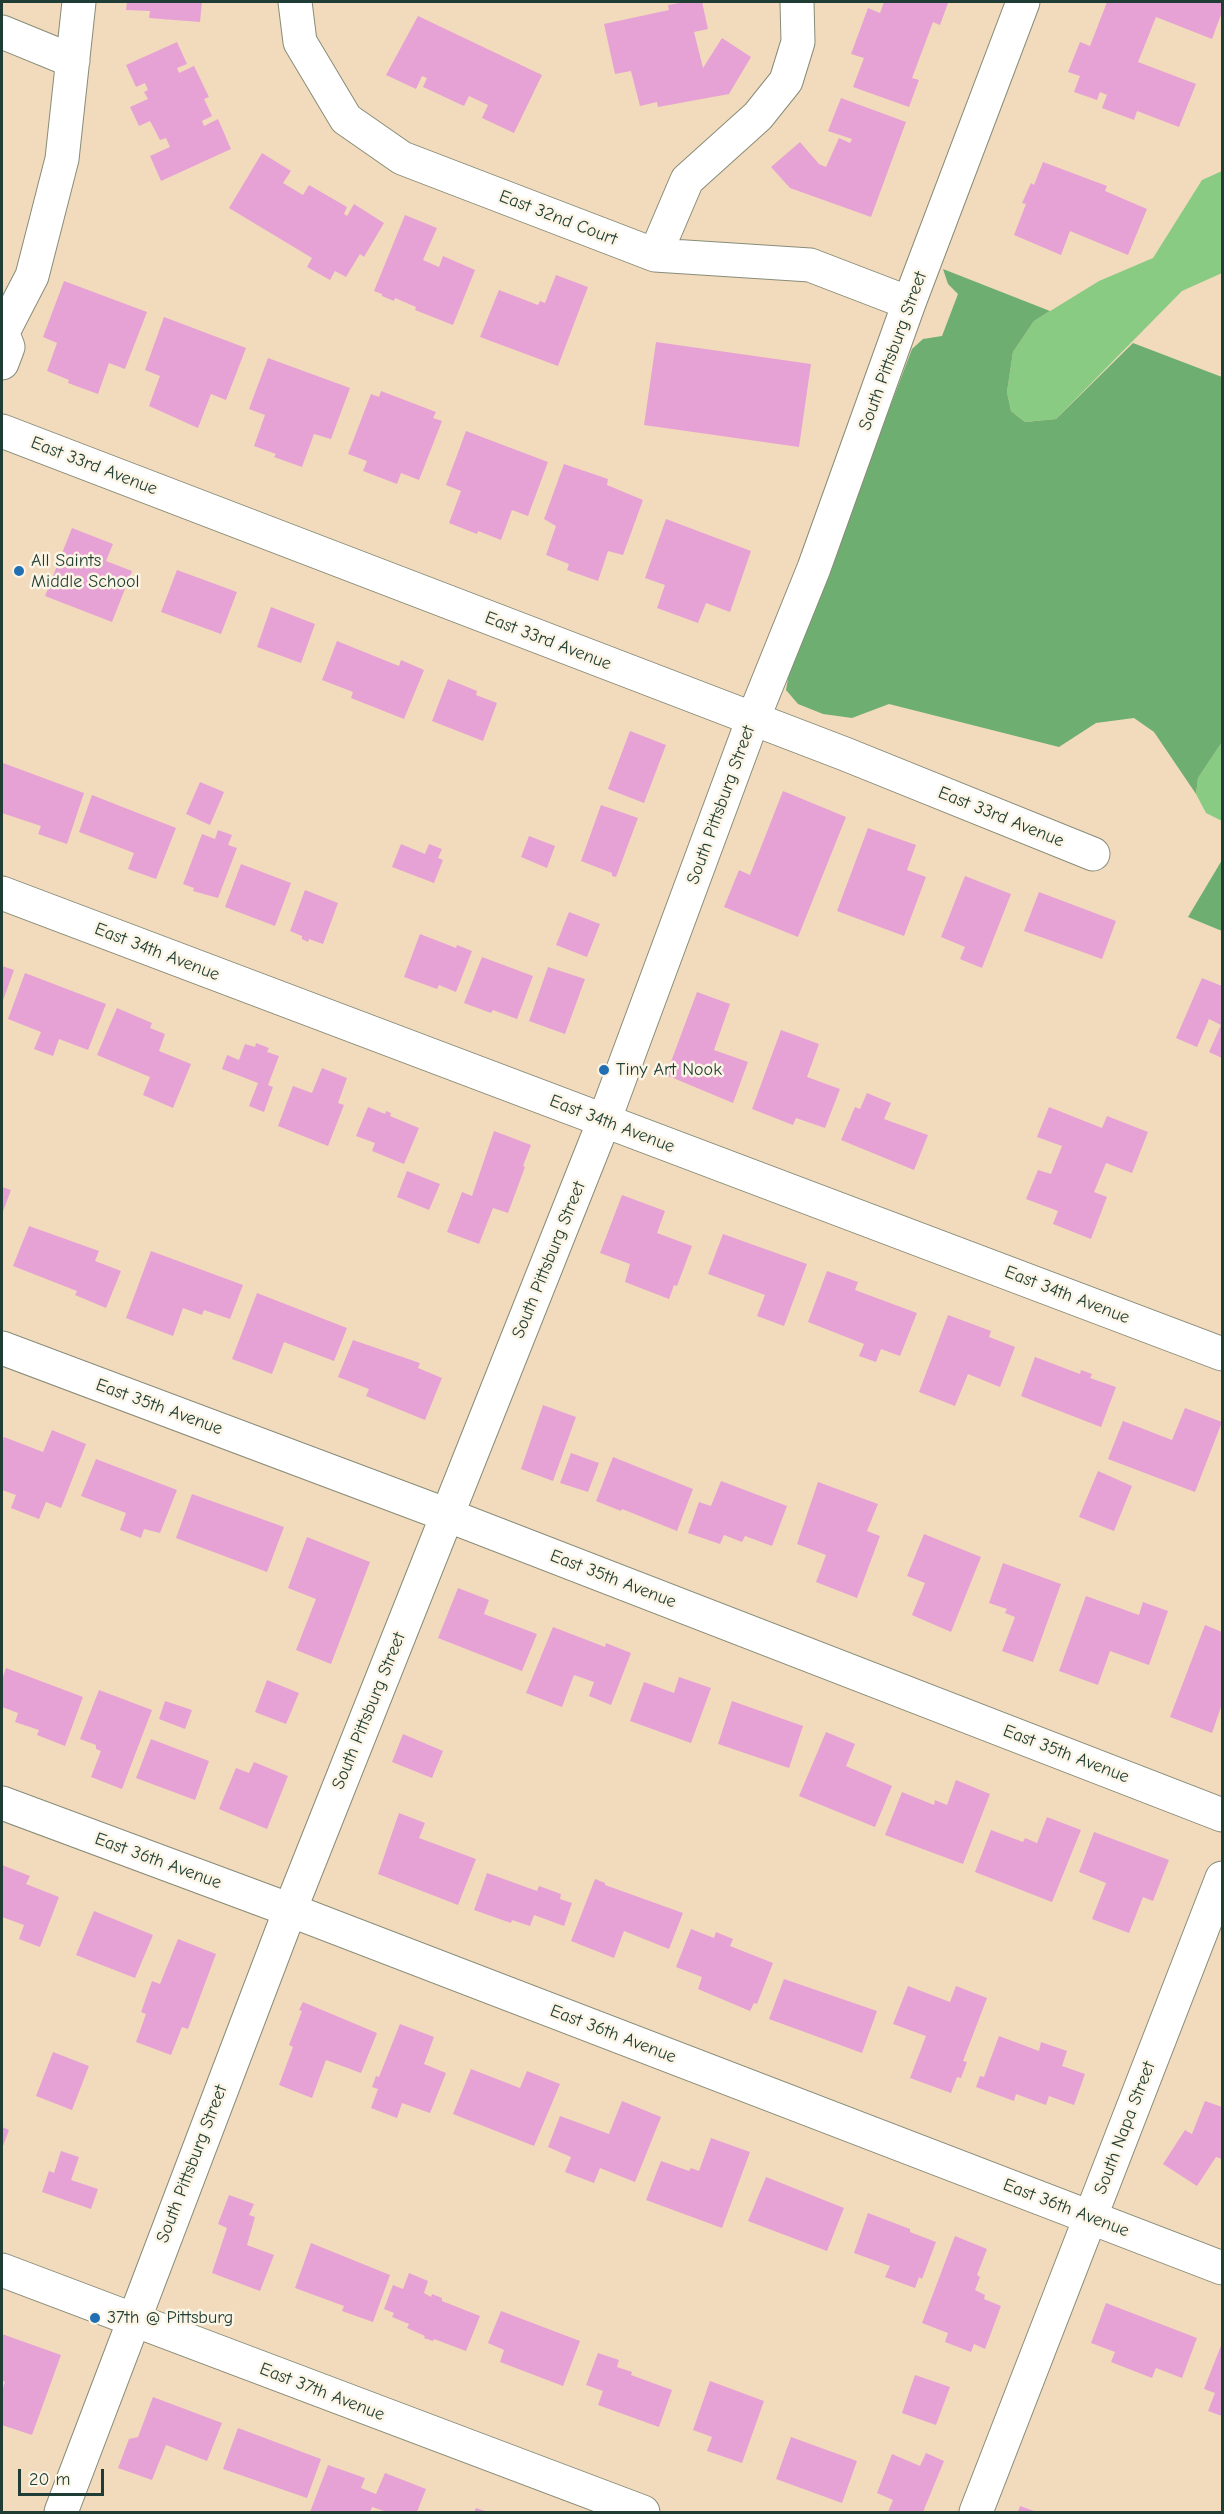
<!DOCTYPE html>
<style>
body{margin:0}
#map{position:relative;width:1224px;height:2514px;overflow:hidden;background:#f2dbbc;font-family:"Comic Neue",sans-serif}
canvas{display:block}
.frame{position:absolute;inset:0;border:3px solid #1f3d34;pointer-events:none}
.scale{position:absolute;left:18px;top:2469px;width:86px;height:27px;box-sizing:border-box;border:3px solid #1f3d34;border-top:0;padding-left:8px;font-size:18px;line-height:21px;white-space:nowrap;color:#1f3d34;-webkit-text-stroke:4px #fcf5e5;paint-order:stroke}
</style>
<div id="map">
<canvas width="1224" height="2514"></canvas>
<div class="frame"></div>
<div class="scale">20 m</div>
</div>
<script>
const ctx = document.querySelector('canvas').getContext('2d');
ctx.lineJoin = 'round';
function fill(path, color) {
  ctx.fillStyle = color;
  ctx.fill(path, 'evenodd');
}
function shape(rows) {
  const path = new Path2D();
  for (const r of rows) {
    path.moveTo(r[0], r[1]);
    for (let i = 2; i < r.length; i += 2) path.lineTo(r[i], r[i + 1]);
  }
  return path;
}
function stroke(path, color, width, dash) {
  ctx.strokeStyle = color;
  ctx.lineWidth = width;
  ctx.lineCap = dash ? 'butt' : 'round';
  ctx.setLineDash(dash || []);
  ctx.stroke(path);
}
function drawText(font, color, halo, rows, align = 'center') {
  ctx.font = font + ' "Comic Neue",sans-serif';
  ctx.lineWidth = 5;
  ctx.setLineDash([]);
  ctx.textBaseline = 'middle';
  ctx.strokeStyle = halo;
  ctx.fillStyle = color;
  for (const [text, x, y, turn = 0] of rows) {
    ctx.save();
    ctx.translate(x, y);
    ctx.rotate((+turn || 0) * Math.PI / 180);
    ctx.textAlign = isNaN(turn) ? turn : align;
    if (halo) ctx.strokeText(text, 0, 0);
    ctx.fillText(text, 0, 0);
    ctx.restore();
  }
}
fill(shape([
 [1222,171,1222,273,1182,291,1056,419,1025,422,1011,411,1007,392,1013,352,1034,321,1099,281,1153,258,1202,180],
 [1222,742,1222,821,1206,813,1196,794,1198,778]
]), '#89cb83');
fill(shape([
 [943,269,1050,311,1034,321,1013,352,1007,392,1011,411,1025,422,1056,419,1133,343,1222,377,1222,742,1198,778,1196,794,1154,732,1134,718,1096,723,1059,747,889,704,852,718,823,714,798,704,786,690,789,673,912,349,923,339,942,336,958,294,948,284],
 [1222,860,1222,931,1188,917]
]), '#6eaf71');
fill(shape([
 [127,2,202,2,200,22,149,18,150,11,126,10],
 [685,2,702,2,708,29,694,32,703,68,722,38,751,57,729,94,658,107,657,102,640,106,631,71,615,74,604,24,669,10,668,5],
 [884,2,948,3,940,25,933,22,912,78,919,80,909,107,853,87,864,58,851,54,868,8,880,13],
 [1107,2,1222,2,1222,12,1212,39,1156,17,1138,62,1196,84,1179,127,1137,111,1134,120,1102,108,1107,95,1100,92,1097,100,1074,92,1080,76,1068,72,1080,42,1090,46],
 [418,16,542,75,514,133,482,118,488,105,469,96,464,106,423,87,427,78,422,76,416,89,386,75],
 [177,42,187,64,177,68,179,73,194,66,209,97,204,99,212,116,202,121,204,126,218,119,231,149,161,181,150,156,170,147,166,138,160,140,150,121,139,126,130,107,148,99,144,92,148,90,145,83,136,87,126,65],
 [841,98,906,122,871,217,790,188,771,167,800,142,819,164,826,167,839,138,850,143,852,139,828,131],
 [262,153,291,171,283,183,303,195,309,185,347,207,344,214,347,216,354,204,384,223,364,257,360,254,346,277,335,271,330,280,307,267,312,258,229,208],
 [1043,162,1107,186,1105,191,1147,209,1128,255,1070,231,1061,255,1014,235,1026,204,1022,203,1031,183,1034,185],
 [405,215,437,228,423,260,439,267,443,256,475,270,453,325,415,310,416,307,395,298,394,301,382,296,382,294,374,291],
 [556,275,588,287,558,366,480,337,499,290,538,305,540,301,545,303],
 [64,281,147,312,125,369,109,363,98,394,68,383,69,380,47,371,57,343,43,337],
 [164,317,246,348,226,400,211,394,198,428,149,406,160,376,145,370],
 [656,342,811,364,799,447,644,425],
 [268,358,350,388,331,439,314,434,302,467,274,457,276,454,254,446,265,415,249,409],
 [381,391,436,412,433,418,442,421,419,480,401,473,397,484,363,471,367,461,348,454,371,394,379,397],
 [466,431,548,462,528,516,512,510,501,540,478,531,477,534,449,523,461,491,446,485],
 [564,464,608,479,607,485,643,500,623,555,608,551,598,581,567,570,569,564,546,555,556,526,544,519],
 [666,519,751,551,730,612,706,603,698,623,657,608,665,585,645,578],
 [72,528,113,544,106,561,132,571,112,622,45,596],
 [177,570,237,592,221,634,161,612],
 [271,607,315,624,301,663,257,647],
 [337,641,399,666,401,660,424,670,404,719,351,698,353,692,322,680],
 [448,679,477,691,476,695,497,703,483,741,432,721],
 [630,731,666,745,644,803,608,789],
 [3,763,84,793,67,844,38,834,41,826,2,813],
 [200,782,224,792,210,825,186,814],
 [783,791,846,817,798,937,724,907,739,870,750,875],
 [92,795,176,828,156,879,128,869,134,853,79,832],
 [601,805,638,818,616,877,612,876,612,873,581,861],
 [868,828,916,845,907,870,926,877,904,936,837,911],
 [218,830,232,835,228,845,237,848,218,898,193,891,194,888,183,884,202,834,215,839],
 [529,836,555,846,547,868,521,857],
 [401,844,425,854,429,844,442,849,438,858,443,860,434,883,392,867],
 [241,864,291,883,275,926,225,907],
 [965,876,1011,894,982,968,960,959,965,947,941,937],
 [305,890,338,903,323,944,309,939,308,942,302,939,302,936,290,931],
 [1039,892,1116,921,1102,959,1024,931],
 [569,912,600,924,587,957,556,945],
 [420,934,456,948,457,945,472,951,456,992,439,985,437,989,404,977],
 [482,957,533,976,517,1019,493,1010,491,1013,464,1003],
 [2,966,14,970,2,1003],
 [548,967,585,979,565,1034,529,1021],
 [25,973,106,1004,88,1050,59,1039,53,1056,34,1049,41,1032,8,1019],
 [1202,978,1222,986,1222,1058,1209,1052,1221,1025,1209,1019,1197,1047,1176,1038],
 [697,992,730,1004,714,1050,748,1062,733,1103,666,1075],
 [117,1008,152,1023,150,1028,165,1034,159,1051,191,1064,173,1108,143,1095,150,1077,97,1055],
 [781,1030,819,1044,807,1077,840,1089,825,1128,796,1118,793,1125,752,1109],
 [256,1043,269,1048,267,1052,279,1056,268,1085,273,1087,264,1112,249,1106,258,1083,222,1069,227,1055,239,1060,245,1044,255,1047],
 [322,1068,347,1078,338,1103,344,1105,328,1146,278,1126,293,1086,312,1093],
 [867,1093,891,1103,884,1119,928,1135,914,1170,841,1140,855,1107,860,1109],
 [368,1107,385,1114,386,1111,391,1113,390,1116,419,1128,404,1164,372,1151,375,1143,356,1136],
 [1049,1107,1102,1128,1107,1116,1148,1132,1132,1173,1106,1163,1094,1192,1107,1197,1091,1239,1053,1224,1058,1211,1026,1199,1038,1170,1051,1174,1062,1146,1037,1137],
 [494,1131,531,1145,523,1166,525,1167,508,1213,493,1208,479,1244,447,1232,462,1192,472,1196],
 [407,1171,440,1184,429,1210,397,1197],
 [2,1187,11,1190,2,1214],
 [622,1195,665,1211,657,1233,692,1246,677,1286,674,1285,669,1299,625,1282,630,1264,600,1253],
 [29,1226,99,1251,95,1261,121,1271,106,1308,75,1295,77,1291,13,1266],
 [723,1234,807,1264,784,1326,757,1316,765,1295,708,1274],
 [151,1251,243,1285,230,1319,204,1310,202,1315,183,1308,173,1336,126,1318],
 [827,1271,858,1282,855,1290,917,1313,900,1356,881,1349,876,1362,859,1356,864,1344,808,1322],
 [257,1293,347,1328,334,1361,284,1342,272,1374,232,1359],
 [948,1315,991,1331,989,1337,1015,1347,1000,1387,968,1374,955,1406,919,1392],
 [353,1340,420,1363,418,1368,442,1378,425,1420,366,1396,369,1389,338,1377],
 [1035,1357,1080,1374,1081,1370,1092,1374,1090,1378,1116,1387,1101,1427,1021,1396],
 [543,1405,576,1417,553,1481,521,1469],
 [1185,1408,1222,1422,1195,1492,1108,1459,1123,1421,1172,1440],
 [52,1430,86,1444,61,1508,46,1502,39,1519,11,1508,16,1495,2,1490,2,1444,4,1437,43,1452],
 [571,1453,599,1463,588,1492,560,1483],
 [613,1457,693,1489,677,1531,622,1509,621,1511,596,1501],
 [96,1459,177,1490,160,1533,144,1529,141,1538,120,1530,126,1513,81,1496],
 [1098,1471,1132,1486,1114,1531,1079,1517],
 [721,1481,787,1506,772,1546,745,1536,742,1542,724,1535,720,1544,688,1533,699,1502,711,1506],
 [818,1482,878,1504,867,1531,880,1536,857,1598,816,1582,826,1555,797,1544],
 [192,1494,284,1527,267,1572,176,1538],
 [924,1534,981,1557,951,1632,912,1615,925,1583,907,1576],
 [307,1537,370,1562,331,1664,296,1650,316,1599,288,1588],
 [1003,1563,1061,1584,1033,1662,1002,1651,1015,1617,1005,1613,1007,1609,989,1603],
 [458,1588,489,1600,484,1614,537,1634,522,1671,438,1638],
 [1086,1596,1139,1615,1143,1602,1168,1611,1149,1665,1110,1651,1098,1685,1059,1671],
 [1205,1625,1222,1632,1222,1704,1212,1733,1170,1717],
 [553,1627,605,1647,606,1643,631,1653,611,1705,589,1696,594,1682,574,1675,562,1707,526,1693],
 [6,1668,83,1697,65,1746,37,1735,39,1730,15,1722,18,1713,2,1707,2,1680],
 [679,1677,711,1688,691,1743,630,1721,644,1682,674,1693],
 [267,1680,299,1693,286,1724,255,1712],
 [99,1690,152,1710,122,1789,91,1777,101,1751,96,1749,96,1745,80,1739],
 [165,1701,192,1710,185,1729,159,1719],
 [732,1701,803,1726,789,1768,718,1744],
 [826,1732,855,1744,846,1766,892,1786,875,1827,799,1796],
 [403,1734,443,1751,432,1778,392,1762],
 [151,1739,209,1761,195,1800,136,1778],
 [254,1762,288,1776,267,1829,219,1809,236,1768,249,1773],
 [956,1780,990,1794,963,1864,885,1835,902,1792,934,1805,935,1800,947,1805],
 [399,1813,425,1823,419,1838,476,1859,458,1905,378,1874],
 [1047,1817,1081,1830,1052,1902,975,1872,991,1830,1023,1842,1025,1838,1037,1843],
 [1094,1832,1169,1860,1153,1901,1143,1897,1129,1933,1092,1919,1106,1883,1079,1872],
 [2,1865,30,1876,26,1884,59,1897,40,1947,19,1939,24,1925,2,1917],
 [487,1873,537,1891,539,1886,561,1894,560,1899,572,1903,564,1926,534,1915,530,1926,512,1920,511,1923,474,1910],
 [595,1879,605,1883,605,1885,683,1913,669,1949,624,1931,614,1958,571,1941],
 [94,1911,153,1935,135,1978,76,1955],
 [691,1929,714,1938,716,1932,733,1939,730,1946,773,1963,757,2004,754,2003,750,2011,698,1989,702,1977,676,1967],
 [178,1939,216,1954,188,2029,182,2027,171,2055,136,2042,146,2014,141,2012,152,1981,160,1984],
 [784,1979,877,2011,862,2053,769,2019],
 [908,1986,950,2002,956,1986,987,1998,963,2061,967,2062,961,2078,957,2077,951,2093,910,2078,926,2036,893,2024],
 [303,2002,377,2033,361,2073,326,2060,312,2098,279,2085,293,2047,289,2045,302,2011,299,2010],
 [400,2024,434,2037,424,2064,446,2073,430,2113,402,2103,397,2118,371,2108,378,2089,372,2087,376,2076,379,2077],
 [999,2036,1039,2051,1041,2042,1067,2051,1062,2066,1085,2074,1074,2105,1049,2096,1046,2105,1016,2094,1014,2101,976,2087,980,2076,984,2077],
 [53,2052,89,2066,72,2110,36,2096],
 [471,2069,520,2088,527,2071,560,2084,534,2146,453,2114],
 [622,2101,661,2117,635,2182,600,2168,594,2183,565,2172,571,2157,548,2147,560,2116,609,2134],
 [1205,2101,1222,2107,1222,2159,1216,2157,1197,2186,1163,2164,1185,2130,1192,2134],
 [2,2127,9,2130,2,2149],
 [711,2138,750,2152,722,2228,646,2200,661,2161,689,2171,691,2168,699,2171],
 [61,2151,79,2157,71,2180,98,2189,91,2209,42,2192,49,2171,54,2173],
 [766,2177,844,2208,827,2251,748,2221],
 [229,2195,254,2204,249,2215,255,2217,247,2245,274,2255,260,2291,212,2273,227,2228,218,2224],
 [868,2213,910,2229,910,2232,936,2242,922,2279,919,2277,915,2288,885,2277,890,2266,854,2253],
 [955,2236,987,2249,977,2275,980,2277,975,2290,985,2295,984,2299,1001,2306,985,2349,974,2344,971,2352,945,2342,948,2333,922,2323],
 [311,2243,390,2275,373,2322,342,2311,344,2306,295,2288],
 [409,2273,428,2281,424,2293,431,2297,432,2294,442,2298,442,2301,480,2316,466,2351,434,2339,433,2341,424,2338,425,2336,407,2328,409,2324,392,2317,394,2313,384,2309,393,2285,403,2289],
 [1106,2303,1197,2338,1182,2378,1156,2368,1152,2378,1111,2362,1115,2352,1091,2343],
 [501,2311,580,2341,563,2386,500,2362,504,2350,488,2343],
 [2,2334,61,2355,32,2435,2,2425,2,2391,5,2382,2,2380],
 [1222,2343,1222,2416,1208,2411,1215,2393,1204,2389],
 [598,2353,619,2360,617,2367,632,2372,631,2375,672,2390,659,2427,598,2405,603,2391,586,2385],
 [915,2375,950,2387,936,2425,902,2413],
 [710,2381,764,2401,742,2463,707,2451,712,2437,693,2430],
 [153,2397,222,2423,207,2461,166,2445,152,2480,118,2468,129,2439,138,2437],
 [238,2428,321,2459,307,2498,223,2469],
 [791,2437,857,2461,842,2503,776,2479],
 [926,2453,944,2461,923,2512,888,2512,893,2500,877,2493,892,2454,920,2466],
 [328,2465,365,2478,361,2488,376,2494,385,2473,426,2489,417,2512,387,2512,372,2507,370,2512,310,2512],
 [1020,2506,1037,2512,1018,2512],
 [476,2508,488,2512,474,2512]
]), '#e6a2d4');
const minor = shape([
 [295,2,300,42,346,119,402,158,655,255,810,265,909,303],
 [2,32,73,61],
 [655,255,687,180,758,116,786,81,798,42,797,2],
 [2,334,32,276,62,159,79,2],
 [2,363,8,347,3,334],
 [2,431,845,754,1093,854],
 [2,893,1222,1354],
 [2,1348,447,1515,1222,1815],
 [2,1803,290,1910,1222,2268],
 [2,2270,643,2512],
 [61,2512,290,1910,604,1121,753,719,814,568,909,303,1023,2],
 [976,2512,1222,1878]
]);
stroke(minor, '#888c78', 35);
stroke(minor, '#fff', 33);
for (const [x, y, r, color] of [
 [19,571,6,"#1f6fb2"],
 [604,1070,6,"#1f6fb2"],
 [95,2318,6,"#1f6fb2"]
]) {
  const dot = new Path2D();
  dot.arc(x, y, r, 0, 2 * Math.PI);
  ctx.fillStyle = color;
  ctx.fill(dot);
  stroke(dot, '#fcf5e5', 2);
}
drawText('18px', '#1f3d34', '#fcf5e5', [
 ["East 32nd Court",558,218,21],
 ["South Pittsburg Street",893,351,-70],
 ["East 33rd Avenue",94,466,21],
 ["East 33rd Avenue",548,641,21],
 ["South Pittsburg Street",721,805,-70],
 ["East 33rd Avenue",1001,817,22],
 ["East 34th Avenue",157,952,21],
 ["East 34th Avenue",612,1124,21],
 ["South Pittsburg Street",549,1260,-68],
 ["East 34th Avenue",1067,1295,21],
 ["East 35th Avenue",159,1407,20],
 ["East 35th Avenue",613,1579,21],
 ["South Pittsburg Street",369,1711,-68],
 ["East 35th Avenue",1066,1754,21],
 ["East 36th Avenue",158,1861,20],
 ["East 36th Avenue",613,2034,21],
 ["South Napa Street",1125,2128,-69],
 ["South Pittsburg Street",192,2164,-69],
 ["East 36th Avenue",1066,2208,21],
 ["East 37th Avenue",322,2392,21]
]);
drawText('18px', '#1f3d34', '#fcf5e5', [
 ["All Saints",31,561],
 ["Middle School",31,582],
 ["Tiny Art Nook",616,1070],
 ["37th @ Pittsburg",107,2318]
], 'left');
</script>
